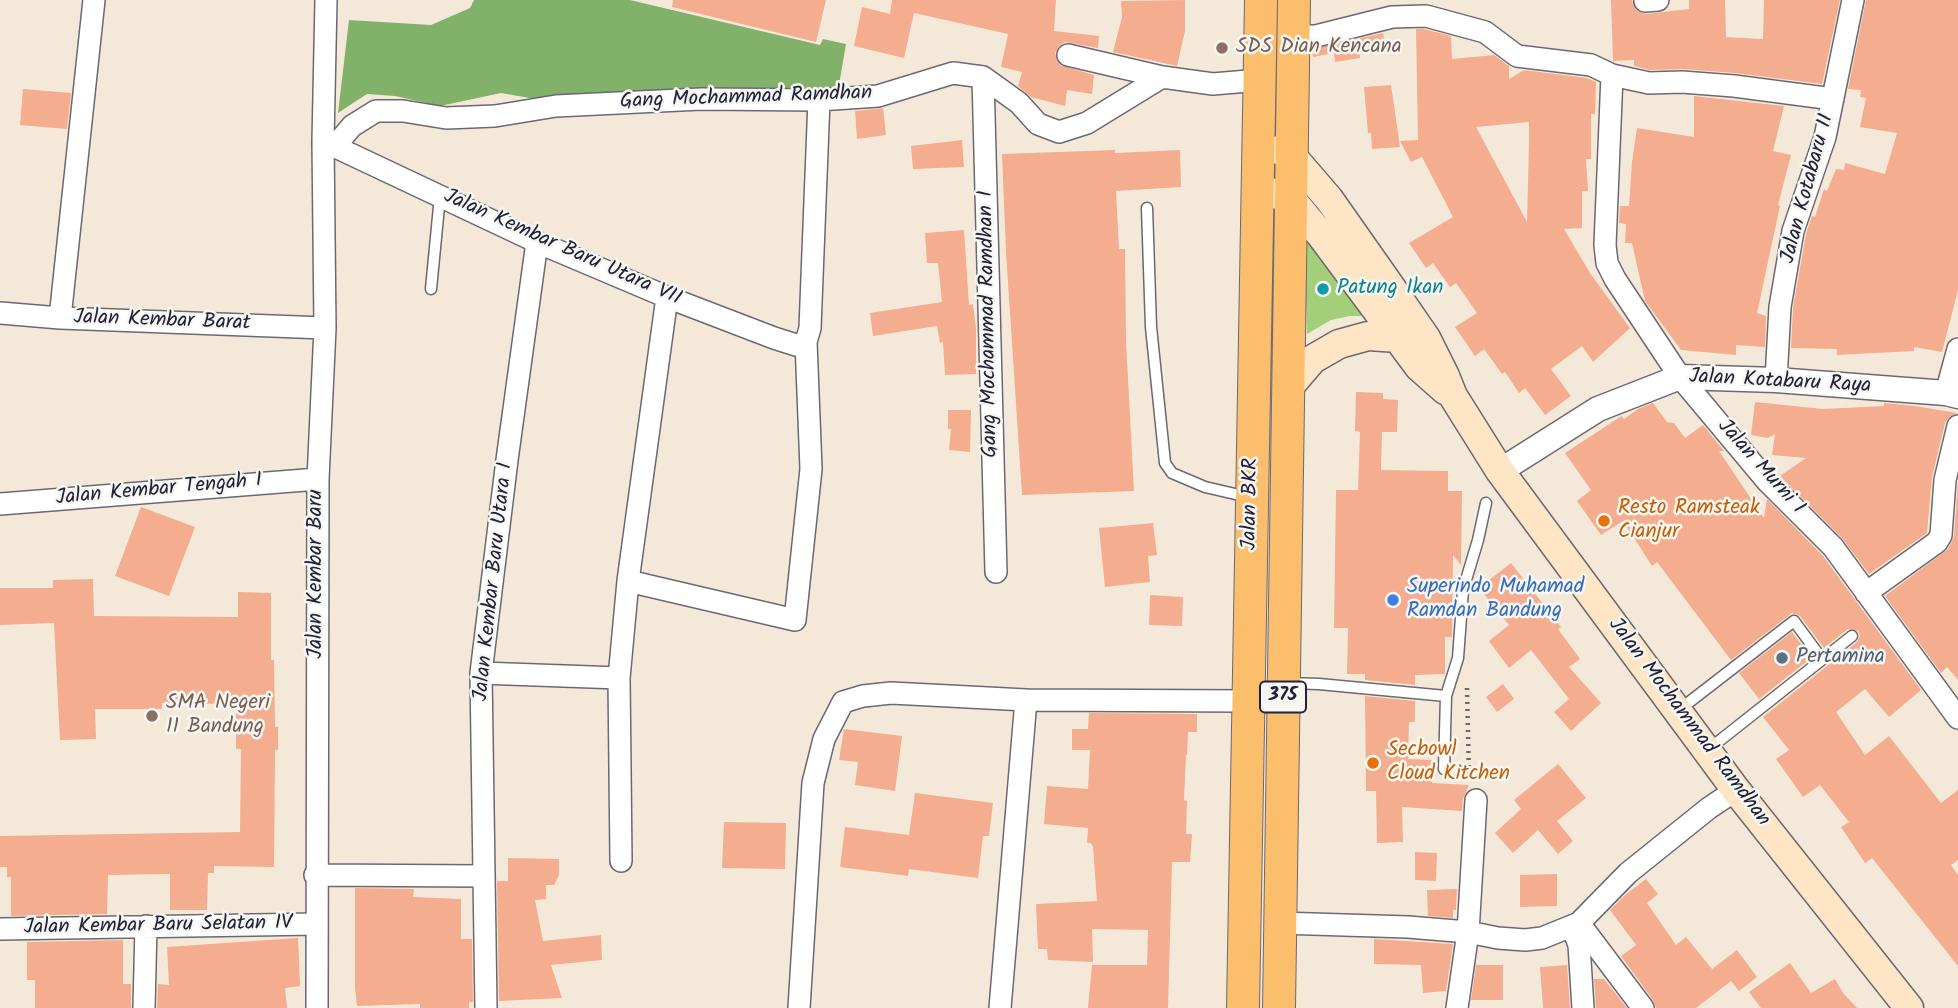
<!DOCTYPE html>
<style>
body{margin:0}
canvas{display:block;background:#f4e9d9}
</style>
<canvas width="1958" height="1008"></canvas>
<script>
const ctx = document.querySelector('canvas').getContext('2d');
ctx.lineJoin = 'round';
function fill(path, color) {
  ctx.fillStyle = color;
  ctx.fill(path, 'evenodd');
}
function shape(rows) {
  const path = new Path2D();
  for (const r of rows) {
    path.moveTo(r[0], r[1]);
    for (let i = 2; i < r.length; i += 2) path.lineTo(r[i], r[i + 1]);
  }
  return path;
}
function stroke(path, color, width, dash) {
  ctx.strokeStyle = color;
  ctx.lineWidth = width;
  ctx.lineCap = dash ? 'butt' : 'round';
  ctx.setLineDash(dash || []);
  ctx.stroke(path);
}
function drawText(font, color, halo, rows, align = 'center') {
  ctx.font = font + ' Kalam,sans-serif';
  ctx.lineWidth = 5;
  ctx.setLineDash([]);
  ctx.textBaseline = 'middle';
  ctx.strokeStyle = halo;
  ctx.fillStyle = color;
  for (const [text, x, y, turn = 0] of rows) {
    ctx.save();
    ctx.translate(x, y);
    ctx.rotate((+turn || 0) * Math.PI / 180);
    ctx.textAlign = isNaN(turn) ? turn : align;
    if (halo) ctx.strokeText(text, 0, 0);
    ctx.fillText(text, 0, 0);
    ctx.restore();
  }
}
fill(shape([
 [1304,232,1364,316,1350,316,1331,320,1307,334]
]), '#a3ce7a');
fill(shape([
 [474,0,630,0,820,45,823,39,846,44,838,91,541,100,501,93,440,106,395,96,367,94,338,113,349,20,431,25,470,8]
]), '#82b16a');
fill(shape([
 [673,0,826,0,816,42,672,7],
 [892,0,1056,0,1054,31,1099,36,1098,48,1065,42,1059,46,1055,53,1060,65,1094,75,1092,94,1067,90,1065,106,1031,97,1018,86,1022,72,1001,67,1008,34,914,13,904,58,854,46,862,7,890,14],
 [1185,0,1185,31,1177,66,1113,52,1122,17,1121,1],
 [1611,0,1632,0,1635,9,1646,14,1689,9,1689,0,1725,0,1726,37,1763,39,1764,0,1840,0,1822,84,1735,73,1683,69,1650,70,1634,66,1634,60,1613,61],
 [1866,0,1958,0,1958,290,1942,352,1914,347,1914,351,1837,355,1837,349,1791,348,1793,308,1806,234,1812,216,1815,217,1824,189,1827,191,1836,169,1844,170,1845,163,1885,174,1897,133,1860,127,1866,98,1860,97,1861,90,1848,89],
 [1416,29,1424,29,1451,36,1452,59,1494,55,1509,66,1509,79,1524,70,1587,78,1596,82,1595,114,1591,114,1591,159,1586,159,1588,191,1582,191,1582,228,1564,229,1590,273,1630,328,1593,362,1582,346,1551,369,1571,396,1545,415,1525,388,1519,393,1505,372,1502,374,1484,349,1475,356,1455,327,1477,313,1456,283,1450,287,1433,263,1426,268,1409,243,1453,217,1422,157,1411,162,1400,141,1418,140],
 [1529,122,1529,143,1527,222,1476,127],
 [1383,33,1385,44,1359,49,1360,58,1335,62,1334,53,1313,57,1312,49],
 [1391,85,1400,147,1372,149,1371,133,1368,133,1364,87],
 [23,89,71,93,67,129,20,125],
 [1694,96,1784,106,1773,151,1791,155,1778,205,1780,206,1757,313,1766,316,1765,347,1736,345,1736,355,1681,350,1645,301,1632,243,1625,243,1626,224,1619,223,1620,206,1629,206,1632,162,1637,128,1694,137],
 [883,108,886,135,857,139,855,111],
 [962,140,964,167,913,169,911,146],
 [1115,150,1115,153,1180,150,1181,187,1116,191,1119,249,1125,249,1126,342,1134,491,1022,495,1006,252,1002,154],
 [964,230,969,305,973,304,976,328,976,374,945,375,943,342,940,343,937,326,873,336,870,313,942,302,938,263,927,263,925,233],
 [1356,392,1383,393,1383,399,1398,400,1397,432,1382,432,1381,470,1448,471,1448,491,1462,491,1461,565,1453,555,1452,630,1452,637,1445,637,1445,674,1415,675,1415,685,1365,680,1365,674,1347,674,1348,628,1334,628,1336,490,1358,490,1360,432,1355,431],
 [1755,402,1823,409,1884,406,1884,403,1915,406,1957,413,1949,417,1945,423,1932,477,1927,533,1869,574,1842,538,1780,476,1806,458,1772,455,1775,434,1768,438,1751,435],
 [1653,403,1667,422,1674,423,1685,438,1703,425,1724,451,1719,451,1764,518,1767,499,1823,556,1921,690,1889,717,1865,689,1836,712,1865,755,1889,736,1941,803,1958,790,1958,860,1951,865,1958,875,1958,966,1872,858,1865,863,1841,827,1849,822,1820,785,1803,797,1776,759,1789,750,1763,717,1857,642,1860,636,1858,631,1848,629,1824,648,1800,616,1792,613,1731,660,1657,562,1652,566,1623,521,1601,535,1577,501,1591,490,1565,453,1620,417,1622,416,1624,419,1638,409],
 [948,410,971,410,970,452,949,450,951,429,948,429],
 [1958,482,1958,680,1947,667,1941,673,1885,596,1948,549,1954,536],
 [141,507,195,527,169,596,115,576],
 [1153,523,1157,555,1148,556,1150,582,1105,587,1099,528],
 [1511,563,1561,627,1558,629,1580,659,1569,667,1601,703,1571,731,1554,712,1569,699,1531,650,1509,668,1489,641,1509,625,1479,588],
 [93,579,94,616,238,617,238,592,271,593,271,660,274,660,275,727,278,727,278,750,275,750,274,867,214,866,214,873,208,873,207,910,170,910,170,874,108,875,107,914,11,916,11,877,7,877,7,867,0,867,0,836,240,832,241,749,236,749,236,704,162,703,162,709,95,709,96,739,60,740,54,623,0,625,0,588,53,588,53,580],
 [1150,595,1183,597,1182,626,1149,625],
 [1792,632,1811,658,1759,699,1739,673],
 [1503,684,1514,699,1497,712,1486,697],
 [1365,696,1415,701,1415,722,1409,722,1408,759,1433,760,1432,783,1469,785,1463,799,1462,811,1402,807,1403,842,1377,843,1376,791,1366,791],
 [1089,713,1197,714,1197,732,1188,732,1187,755,1186,755,1184,800,1187,801,1186,834,1192,834,1190,862,1172,862,1168,1008,1088,1008,1092,965,1147,965,1148,930,1092,929,1093,962,1048,960,1047,949,1038,949,1036,904,1097,901,1093,847,1091,843,1087,843,1088,828,1044,824,1047,786,1088,789,1090,750,1072,750,1072,729,1088,729],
 [844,729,902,736,895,791,855,785,858,762,839,760],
 [1558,764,1586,798,1557,821,1573,841,1558,854,1538,830,1513,853,1495,833,1521,809,1514,800],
 [915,793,993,803,989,836,983,836,978,878,909,869,908,876,840,867,845,827,909,835],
 [724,822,786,823,785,869,722,868],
 [1415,852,1437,853,1436,881,1415,880],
 [508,858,559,859,559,875,554,885,546,885,546,899,535,900,543,941,601,935,602,960,551,965,562,998,499,1001,497,881,508,881],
 [1557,874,1557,906,1520,907,1520,875],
 [1646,879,1658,894,1647,903,1676,945,1686,937,1712,969,1737,950,1757,977,1739,991,1731,981,1696,1008,1656,1008,1653,1000,1621,956,1636,945,1610,910,1625,895],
 [355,888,414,889,413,897,461,899,461,939,472,939,473,1002,469,1002,469,1008,420,1008,420,1004,357,1006,355,988],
 [1457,889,1456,910,1453,910,1453,918,1428,916,1427,890],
 [298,938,300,986,285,988,287,1008,157,1008,158,984,169,985,167,947],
 [1374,939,1453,944,1446,991,1423,993,1421,965,1374,964],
 [123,940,123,984,131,984,131,1008,35,1008,35,980,27,980,27,942],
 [1790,963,1811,993,1835,979,1843,993,1857,1008,1761,1008,1749,992],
 [1476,965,1503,965,1503,1000,1471,1000],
 [1567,965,1570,1008,1543,1008,1540,967],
 [1594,979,1604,979,1627,1008,1596,1008]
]), '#f5ad8f');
const service = shape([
 [1147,208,1151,327,1165,463,1172,473,1205,487,1248,497],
 [431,289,440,196],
 [1286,683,1319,684,1446,696,1458,658,1463,590,1478,540,1486,503],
 [1679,710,1794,621,1822,659],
 [1709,749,1852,636],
 [1444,769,1446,696]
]);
const minor = shape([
 [1645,1,1658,0],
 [1294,36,1316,36,1392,17,1426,16,1485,32,1517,56,1591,65,1612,75,1649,83,1682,82,1734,86,1833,99],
 [1068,55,1162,77],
 [1612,75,1605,245,1607,263,1615,279,1680,377,1767,481,1833,547,1958,718],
 [983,77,996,572],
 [325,142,537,242,667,297,774,338,796,345,806,342],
 [335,146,352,126,376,111,403,111,446,118,495,116,556,106,701,99,819,100,878,96,953,73,983,77,1019,103,1038,124,1059,132,1087,123,1162,77,1213,84,1260,80],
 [0,313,60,318,325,328],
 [60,318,94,0],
 [1776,380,1780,307,1793,231,1825,137,1853,0],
 [1946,393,1958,349],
 [0,504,318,479],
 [628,581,795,620,811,469,806,342,810,328,819,100],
 [1866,593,1937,542,1941,535,1945,480,1958,426],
 [481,673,619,678],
 [621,861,619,678,628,581,667,297],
 [315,875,483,876],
 [1280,923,1408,927,1468,932,1498,938,1525,940,1542,938,1579,923,1628,873,1709,808,1736,790],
 [1579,923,1643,1008],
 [1572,926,1579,945,1583,1008],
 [0,929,316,924],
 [144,1008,146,926],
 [317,1008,318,479,325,328,323,141,326,0],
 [486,1008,481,673,507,460,537,242],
 [799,1008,813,783,824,739,843,702,863,696,891,693,1026,700,1249,701],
 [1000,1008,1026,700],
 [1457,1008,1468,932,1476,800]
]);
const tertiary = shape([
 [1500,471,1598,409,1680,377,1776,380,1946,393,1958,396]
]);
const secondary = shape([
 [1279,150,1292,156,1329,199,1388,283,1426,338,1445,376,1453,396,1500,471,1736,790,1909,1008],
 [1259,188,1292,200,1320,234,1419,367,1445,390],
 [1289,387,1313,359,1339,344,1368,336,1398,338]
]);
const primary = shape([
 [1243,1008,1261,0],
 [1279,1008,1294,0]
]);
stroke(service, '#6c6872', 13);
stroke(minor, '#6c6872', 24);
stroke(tertiary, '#6c6872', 27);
stroke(secondary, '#6c6872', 31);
stroke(primary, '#6c6872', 34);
stroke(shape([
 [1467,688,1469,776]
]), '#6c6872', 4.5, [2, 5]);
stroke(service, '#fff', 10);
stroke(minor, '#fff', 21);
stroke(tertiary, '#fff', 24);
stroke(secondary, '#fde5c5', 28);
stroke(primary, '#fabe6d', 32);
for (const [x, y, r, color] of [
 [1222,48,7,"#8d6e63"],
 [1323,289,7,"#0f9aa8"],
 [1604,521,7,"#e8710a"],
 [1393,600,7,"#3f7fe0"],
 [1782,658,7,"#5c6f8a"],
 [152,716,7,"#8d6e63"],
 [1373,763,7,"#e8710a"]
]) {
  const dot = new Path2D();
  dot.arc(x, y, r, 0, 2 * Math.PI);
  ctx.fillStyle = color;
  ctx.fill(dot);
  stroke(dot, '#f6f6f2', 2.5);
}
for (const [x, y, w] of [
 [1283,697,46]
]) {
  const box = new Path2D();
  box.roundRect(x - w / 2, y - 15.5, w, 31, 5);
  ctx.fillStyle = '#f6f6f2';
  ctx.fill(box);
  stroke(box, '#22223b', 2);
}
drawText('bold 19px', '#22223b', null, [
 ["375",1283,697]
]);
drawText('21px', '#785e54', '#f6f6f2', [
 ["SDS Dian Kencana",1236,48],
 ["SMA Negeri",166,704],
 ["11 Bandung",166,728]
], 'left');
drawText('21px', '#22223b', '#f6f6f2', [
 ["Gang Mochammad Ramdhan",746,99,-2],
 ["Jalan Kotabaru II",1809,189,-75],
 ["Jalan Kembar Baru Utara VII",562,249,24],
 ["Jalan Kembar Barat",162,322,2],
 ["Gang Mochammad Ramdhan I",990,324,-91],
 ["Jalan Kotabaru Raya",1780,383,3],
 ["Jalan Murni I",1760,468,48],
 ["Jalan Kembar Tengah I",159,491,-5],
 ["Jalan BKR",1252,504,-89],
 ["Jalan Kembar Baru",317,574,-90],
 ["Jalan Kembar Baru Utara I",495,582,-84],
 ["Jalan Mochammad Ramdhan",1688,723,53],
 ["Jalan Kembar Baru Selatan IV",158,927,-1]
]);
drawText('21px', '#0d838f', '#f6f6f2', [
 ["Patung Ikan",1337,289]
], 'left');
drawText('21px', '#c56008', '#f6f6f2', [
 ["Resto Ramsteak",1618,509],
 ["Cianjur",1618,533],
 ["Secbowl",1387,751],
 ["Cloud Kitchen",1387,775]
], 'left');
drawText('21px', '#366cbe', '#f6f6f2', [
 ["Superindo Muhamad",1407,588],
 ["Ramdan Bandung",1407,612]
], 'left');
drawText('21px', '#4e5e75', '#f6f6f2', [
 ["Pertamina",1796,658]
], 'left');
</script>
